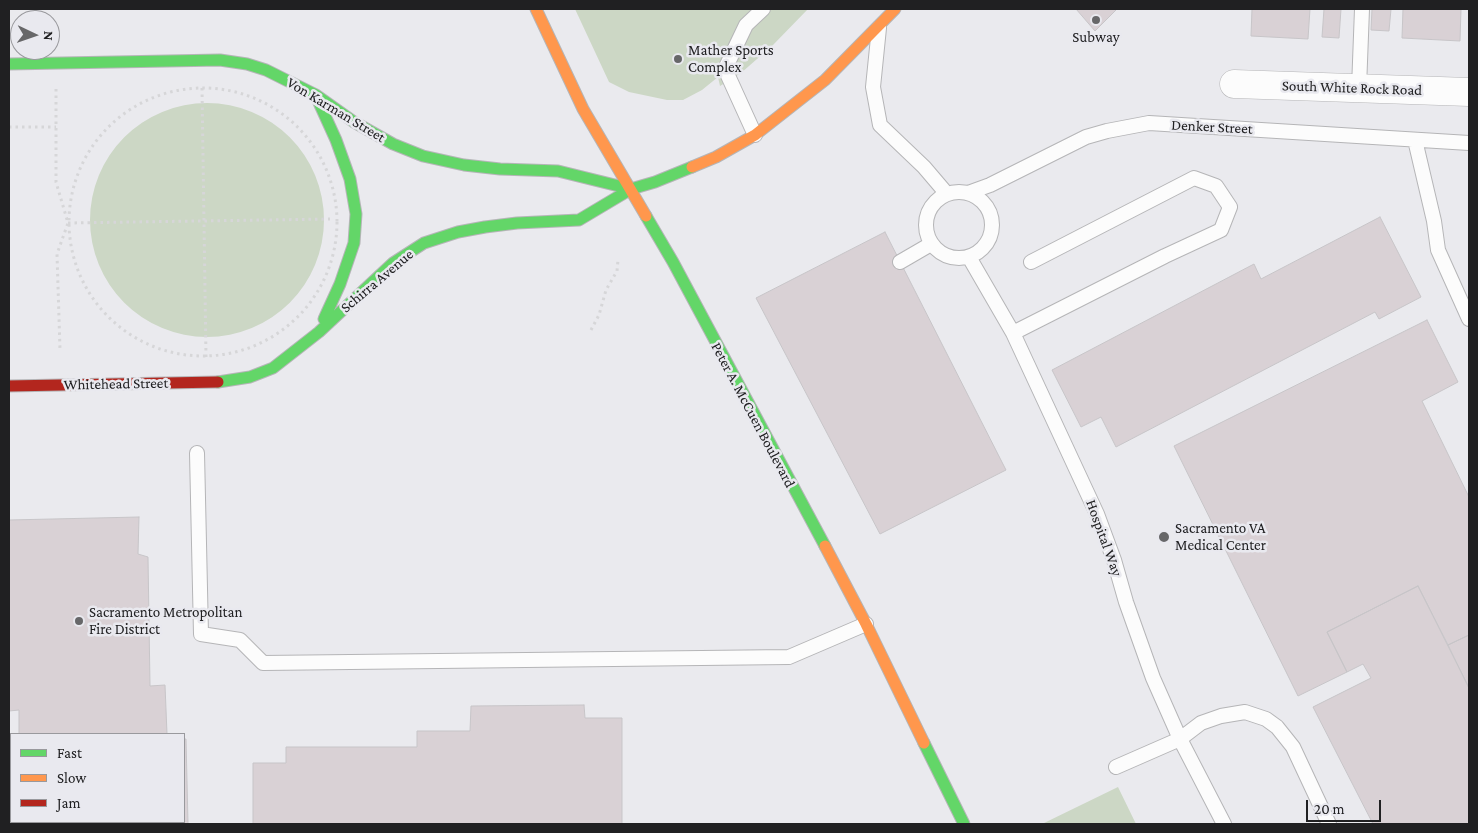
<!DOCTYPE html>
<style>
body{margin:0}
#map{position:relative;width:1478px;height:833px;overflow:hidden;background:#eaeaee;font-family:"Crimson Pro",serif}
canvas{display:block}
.frame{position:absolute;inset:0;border:10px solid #202022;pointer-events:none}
.legend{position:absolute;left:10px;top:733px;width:175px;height:90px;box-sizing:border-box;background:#e9e9ef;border:1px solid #99999d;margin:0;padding:6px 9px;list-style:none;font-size:15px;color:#202022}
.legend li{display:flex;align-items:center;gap:10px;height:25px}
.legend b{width:25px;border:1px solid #99999d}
.north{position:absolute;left:10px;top:10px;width:50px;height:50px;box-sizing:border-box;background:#e9e9ef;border:1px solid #99999d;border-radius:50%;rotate:93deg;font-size:14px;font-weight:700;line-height:20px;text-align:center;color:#202022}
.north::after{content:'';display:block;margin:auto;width:18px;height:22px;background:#676769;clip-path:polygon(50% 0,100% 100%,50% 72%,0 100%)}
.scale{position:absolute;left:1306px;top:800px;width:75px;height:22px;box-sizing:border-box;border:2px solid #202022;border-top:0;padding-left:6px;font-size:15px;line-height:18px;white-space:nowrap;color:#202022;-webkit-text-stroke:4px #e9e9ef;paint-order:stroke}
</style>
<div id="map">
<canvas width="1478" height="833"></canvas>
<div class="frame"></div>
<ul class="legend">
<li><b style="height:6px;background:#63d668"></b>Fast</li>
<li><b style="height:6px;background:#ff974d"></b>Slow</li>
<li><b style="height:6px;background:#b3261e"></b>Jam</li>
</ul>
<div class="north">N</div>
<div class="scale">20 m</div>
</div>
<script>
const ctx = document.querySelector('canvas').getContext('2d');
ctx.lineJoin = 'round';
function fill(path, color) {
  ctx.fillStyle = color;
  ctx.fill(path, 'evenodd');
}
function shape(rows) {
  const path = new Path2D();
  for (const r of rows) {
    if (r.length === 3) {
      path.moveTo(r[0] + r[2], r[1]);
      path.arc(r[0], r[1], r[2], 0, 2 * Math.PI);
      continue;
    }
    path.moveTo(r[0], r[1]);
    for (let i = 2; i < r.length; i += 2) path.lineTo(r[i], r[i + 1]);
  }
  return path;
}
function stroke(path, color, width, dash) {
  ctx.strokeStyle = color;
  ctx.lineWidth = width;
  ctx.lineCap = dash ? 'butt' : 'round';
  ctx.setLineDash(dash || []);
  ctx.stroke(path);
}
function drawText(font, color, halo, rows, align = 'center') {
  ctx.font = font + ' "Crimson Pro",serif';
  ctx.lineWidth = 5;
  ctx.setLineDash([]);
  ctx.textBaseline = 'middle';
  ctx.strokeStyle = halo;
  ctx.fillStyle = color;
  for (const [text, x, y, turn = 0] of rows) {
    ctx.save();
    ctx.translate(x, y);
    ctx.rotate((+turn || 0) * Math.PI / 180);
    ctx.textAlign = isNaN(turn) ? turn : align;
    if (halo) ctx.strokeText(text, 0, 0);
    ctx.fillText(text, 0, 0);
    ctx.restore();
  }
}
fill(shape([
 [575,9,808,9,773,45,741,73,720,86,718,77,702,90,683,100,667,100,629,92,609,82],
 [207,220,117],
 [1118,787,1136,824,1042,824]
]), '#ccd7c5');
const building = shape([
 [1076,9,1117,9,1095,31,1076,9],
 [1252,9,1310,9,1308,39,1251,36,1252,9],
 [1324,9,1341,9,1339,38,1322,37,1324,9],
 [1372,9,1391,9,1389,31,1371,30,1372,9],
 [1403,9,1461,9,1460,41,1402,38,1403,9],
 [1380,217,1421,297,1379,319,1375,312,1116,447,1101,417,1081,427,1052,370,1254,264,1261,279,1380,217],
 [885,232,1006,470,880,534,756,298,885,232],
 [1427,320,1458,382,1422,401,1469,497,1469,635,1448,645,1418,586,1327,632,1347,672,1298,696,1174,446,1427,320],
 [139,517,138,554,148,557,150,686,165,685,167,734,19,734,19,710,9,711,9,520,139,517],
 [1418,586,1469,688,1469,824,1373,824,1313,707,1371,678,1363,664,1347,672,1327,632,1418,586],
 [1469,635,1469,688,1448,645,1469,635],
 [584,705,585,718,622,718,622,824,253,824,253,763,286,763,286,747,417,747,417,731,470,731,471,706,584,705],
 [184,739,186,739,188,824,31,824,31,822,184,822,184,739]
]);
fill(building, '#d9d1d5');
stroke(building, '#c7c5c8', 1);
const lane = shape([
 [879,28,873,87,880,125,924,167,947,194],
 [1359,88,1362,9],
 [755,135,725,69,746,25,763,9],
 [1415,140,1434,221,1438,250,1469,319],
 [959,225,33],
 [968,193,990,185,1086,137,1107,131,1149,123,1469,143],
 [969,257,1013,333,1097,514,1114,560,1126,602,1153,678,1180,739,1224,824],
 [900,262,931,244],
 [1013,333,1165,256,1221,230,1230,207,1216,186,1194,178,1031,262],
 [197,453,201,634,240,640,263,663,789,657,866,624],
 [1116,767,1180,739,1201,723,1221,716,1245,712,1266,719,1277,727,1293,747,1329,824]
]);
const street = shape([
 [1234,84,1469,92]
]);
const fast = shape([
 [9,64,220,60,247,64,266,70,316,95,354,122,393,144,423,156,464,165,500,169,558,171,631,189],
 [316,96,336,140,350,179,356,214,354,243,340,284,324,319],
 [646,216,673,262,825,546],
 [218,382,250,377,273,368,319,332,393,263,424,243,458,232,485,227,517,223,579,220,631,189,655,182,692,167],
 [924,743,964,824]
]);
const slow = shape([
 [536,9,583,109,646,216],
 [692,167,716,157,755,135,825,80,895,9],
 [825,546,866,624,924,743]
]);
const jam = shape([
 [9,386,218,382]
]);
stroke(lane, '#b5b5b7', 16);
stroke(street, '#b5b5b7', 29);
stroke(fast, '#b5b5b7', 13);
stroke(slow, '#b5b5b7', 13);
stroke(jam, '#b5b5b7', 13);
stroke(shape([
 [203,222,134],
 [202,88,206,357],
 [56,89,56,182,68,223,57,254,60,350],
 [9,127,56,127],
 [68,223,330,219],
 [591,330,599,315,606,290,617,271,618,260]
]), '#d6d6d8', 3, [2.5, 4]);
stroke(lane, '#fcfcfc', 14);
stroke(street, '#fcfcfc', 28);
stroke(fast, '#63d668', 11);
stroke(slow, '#ff974d', 11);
stroke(jam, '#b3261e', 11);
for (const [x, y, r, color] of [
 [1096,20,5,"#676769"],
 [678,59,5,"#676769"],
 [1164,537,6,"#676769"],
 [79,621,5,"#676769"]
]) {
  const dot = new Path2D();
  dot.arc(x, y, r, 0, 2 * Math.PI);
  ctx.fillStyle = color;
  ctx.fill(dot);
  stroke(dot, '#e9e9ef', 2);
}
drawText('15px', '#202022', '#e9e9ef', [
 ["Subway",1096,37,"center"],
 ["Mather Sports",688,50],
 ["Complex",688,67],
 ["Sacramento VA",1175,528],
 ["Medical Center",1175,545],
 ["Sacramento Metropolitan",89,612],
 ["Fire District",89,629]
], 'left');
drawText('15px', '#202022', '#e9e9ef', [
 ["South White Rock Road",1352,88,2],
 ["Von Karman Street",336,110,31],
 ["Denker Street",1212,127,3],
 ["Schirra Avenue",377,281,-40],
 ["Whitehead Street",116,384,-1],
 ["Peter A. McCuen Boulevard",753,415,62],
 ["Hospital Way",1104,538,70]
]);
</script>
